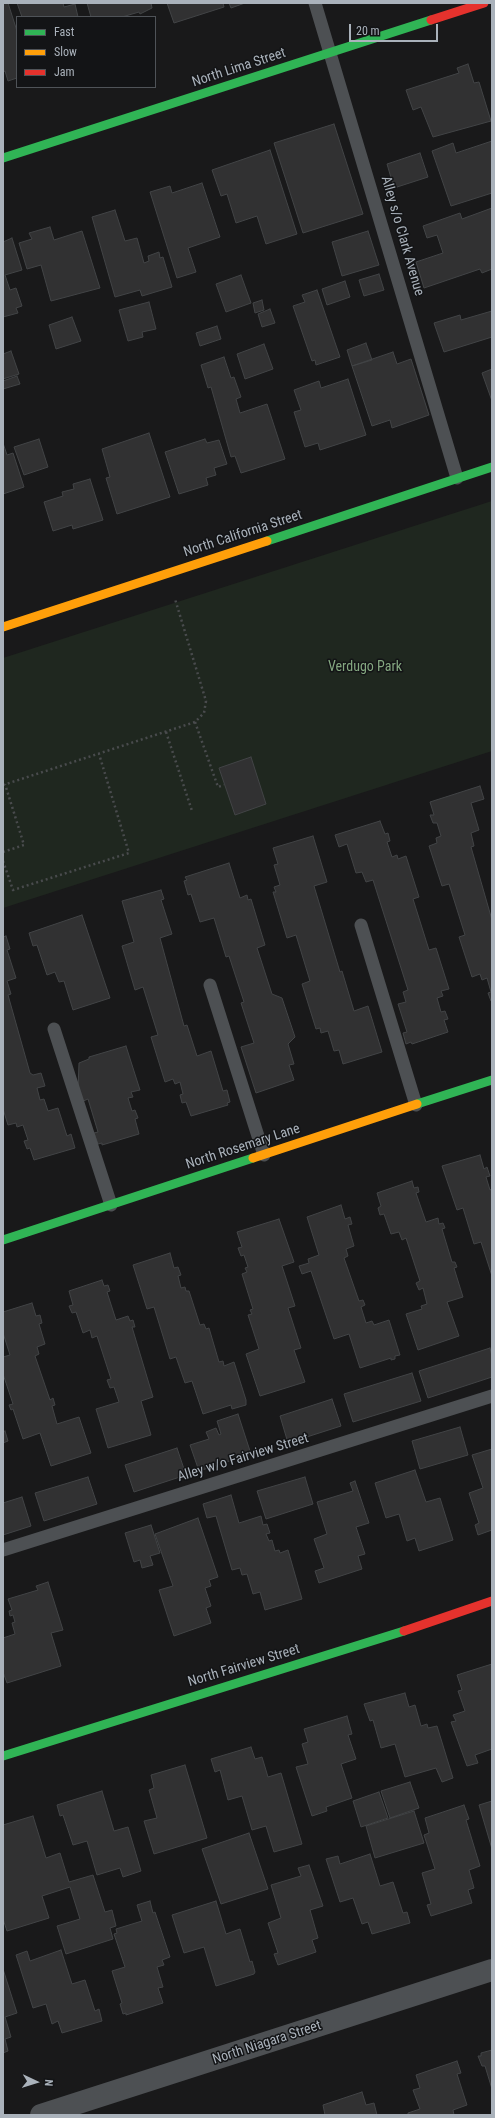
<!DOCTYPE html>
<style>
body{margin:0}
#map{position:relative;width:495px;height:2118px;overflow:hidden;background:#19191a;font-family:"Roboto Condensed",sans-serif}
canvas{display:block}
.frame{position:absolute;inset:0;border:4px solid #aab2bb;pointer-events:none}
.legend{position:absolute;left:16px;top:16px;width:140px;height:72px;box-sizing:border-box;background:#131416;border:1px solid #4f5358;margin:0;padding:5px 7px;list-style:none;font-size:12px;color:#aab2bb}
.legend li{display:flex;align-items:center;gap:8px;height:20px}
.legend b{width:20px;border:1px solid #4f5358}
.north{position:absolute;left:16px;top:2062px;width:40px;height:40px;-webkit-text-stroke:3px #131416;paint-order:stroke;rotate:94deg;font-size:11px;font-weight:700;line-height:16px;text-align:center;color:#aab2bb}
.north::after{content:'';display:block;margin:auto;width:14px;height:18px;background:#aab2bb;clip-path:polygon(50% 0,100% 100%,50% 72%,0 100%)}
.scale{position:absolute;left:349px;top:24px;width:89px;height:18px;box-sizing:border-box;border:2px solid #aab2bb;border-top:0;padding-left:5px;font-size:12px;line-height:14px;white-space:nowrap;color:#aab2bb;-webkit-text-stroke:3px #131416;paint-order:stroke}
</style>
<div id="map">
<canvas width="495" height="2118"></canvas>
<div class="frame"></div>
<ul class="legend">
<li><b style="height:5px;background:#30b455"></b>Fast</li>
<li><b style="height:5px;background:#ff9f0a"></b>Slow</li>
<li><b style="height:5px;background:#e5322d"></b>Jam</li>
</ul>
<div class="north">N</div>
<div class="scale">20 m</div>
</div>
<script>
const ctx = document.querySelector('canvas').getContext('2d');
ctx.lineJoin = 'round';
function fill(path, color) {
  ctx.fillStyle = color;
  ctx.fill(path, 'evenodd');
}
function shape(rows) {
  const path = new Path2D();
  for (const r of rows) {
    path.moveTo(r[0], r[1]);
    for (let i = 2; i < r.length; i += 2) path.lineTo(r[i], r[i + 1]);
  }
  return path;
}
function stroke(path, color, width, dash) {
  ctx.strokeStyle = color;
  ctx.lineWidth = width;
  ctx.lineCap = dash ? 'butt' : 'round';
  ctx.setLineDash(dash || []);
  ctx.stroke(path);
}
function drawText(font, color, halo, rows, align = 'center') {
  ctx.font = font + ' "Roboto Condensed",sans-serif';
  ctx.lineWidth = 3;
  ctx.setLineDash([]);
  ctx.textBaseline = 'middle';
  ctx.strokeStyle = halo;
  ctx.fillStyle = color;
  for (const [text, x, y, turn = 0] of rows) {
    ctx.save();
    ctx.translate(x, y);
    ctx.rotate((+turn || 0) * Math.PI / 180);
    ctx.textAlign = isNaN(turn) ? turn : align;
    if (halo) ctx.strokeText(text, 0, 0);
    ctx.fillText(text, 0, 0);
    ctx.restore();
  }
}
fill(shape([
 [492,501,492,751,3,908,3,658]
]), '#1f271f');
const building = shape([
 [3,3,8,3,17,31,17,78,8,81,5,71,3,72,3,3],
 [17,3,63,3,64,7,75,4,78,17,22,17,17,3],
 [87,3,151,3,152,8,140,14,139,12,122,17,91,17,87,3],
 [167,3,223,3,224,7,174,23,167,3],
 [229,3,245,3,231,8,229,3],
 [468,64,474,83,479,82,491,121,433,137,421,107,413,110,406,90,459,73,457,68,468,64],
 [334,124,363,214,303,233,274,143,334,124],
 [492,141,492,193,451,206,432,151,453,143,456,153,492,141],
 [270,150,297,234,266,244,257,216,236,223,227,194,221,196,212,170,270,150],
 [420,153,428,177,394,188,387,164,420,153],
 [202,183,220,237,188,248,196,272,177,278,150,192,170,186,172,193,202,183],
 [492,208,492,269,482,273,480,269,424,288,416,262,443,253,437,235,427,238,423,226,460,213,462,219,492,208],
 [115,210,125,241,137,238,144,263,149,261,148,256,159,252,160,258,163,257,172,287,142,296,140,290,115,297,92,217,115,210],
 [50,227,54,240,82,231,100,288,51,301,41,265,27,269,19,243,32,239,29,233,50,227],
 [368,231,379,265,342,276,332,242,368,231],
 [12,238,22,270,5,275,10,290,16,288,22,306,16,308,18,313,3,317,3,242,12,238],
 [379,274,384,290,364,296,359,280,379,274],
 [241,275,251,303,226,312,216,284,241,275],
 [345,281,350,297,327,305,322,289,345,281],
 [317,290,340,357,316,365,315,360,312,361,293,306,305,302,302,295,317,290],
 [262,300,264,310,255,313,253,303,262,300],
 [149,302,156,329,142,332,143,337,128,341,119,310,149,302],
 [270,309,275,323,262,327,258,314,270,309],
 [492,311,492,337,444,352,434,323,460,315,461,320,492,311],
 [72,317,81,341,56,349,49,325,72,317],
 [217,326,221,339,200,346,196,333,217,326],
 [366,343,372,360,352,366,347,350,366,343],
 [264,344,273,369,245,379,237,354,264,344],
 [11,351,19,374,3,379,3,354,11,351],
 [393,352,397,364,411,359,429,415,392,428,390,420,372,426,352,366,393,352],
 [224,357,231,378,234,377,241,397,236,399,240,413,267,404,285,459,241,473,235,456,231,457,211,387,208,388,201,365,224,357],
 [492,369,492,401,482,373,492,369],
 [17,376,20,384,3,389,3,381,17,376],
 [348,379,366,435,320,450,318,443,305,447,294,412,301,410,294,390,319,381,321,388,348,379],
 [149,433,170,497,117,514,106,478,110,477,102,449,149,433],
 [39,439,48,467,24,475,14,447,39,439],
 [205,439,207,443,219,440,227,464,214,468,216,475,206,478,208,485,179,494,165,452,205,439],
 [3,443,7,455,13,453,24,487,3,494,3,443],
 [90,479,103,520,73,529,72,525,53,531,44,502,63,496,62,492,74,489,73,484,90,479],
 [251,757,266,804,235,815,219,768,251,757],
 [480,786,484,799,471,803,479,830,471,833,474,846,471,847,492,920,492,1001,491,1001,488,993,491,992,487,978,482,980,480,974,472,977,459,937,465,935,449,884,442,886,429,846,437,843,436,838,441,836,437,823,433,823,430,815,434,815,430,802,480,786],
 [380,821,385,834,388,833,390,841,387,842,392,857,397,855,398,859,406,856,419,897,413,899,429,950,436,948,449,989,441,991,443,996,437,998,441,1012,445,1011,448,1019,444,1020,448,1032,412,1044,411,1042,406,1044,403,1033,407,1032,398,1004,406,1002,403,992,408,990,373,880,366,882,362,872,356,873,347,844,339,847,335,835,380,821],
 [313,836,327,882,314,886,340,972,342,971,354,1011,368,1006,382,1052,343,1064,339,1050,334,1051,328,1031,321,1033,320,1028,316,1029,302,984,310,981,296,935,287,938,273,892,276,892,274,887,280,885,274,865,278,864,273,848,313,836],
 [229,863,240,898,247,895,248,900,251,899,265,945,257,948,272,994,282,998,295,1037,288,1044,294,1064,289,1065,294,1080,256,1093,241,1047,254,1043,241,1003,244,1002,229,956,226,957,214,918,200,922,191,894,188,895,184,881,187,880,185,877,229,863],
 [161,890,164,899,161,900,172,934,160,938,184,1026,187,1025,197,1056,211,1051,223,1091,227,1090,230,1102,227,1103,228,1105,191,1116,186,1102,182,1103,180,1095,183,1094,180,1082,175,1084,173,1079,165,1082,151,1037,158,1035,143,987,135,990,122,946,134,942,122,901,161,890],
 [82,915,110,998,73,1010,64,981,59,982,55,972,47,975,37,945,33,946,29,933,82,915],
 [6,936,10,949,7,950,16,978,7,981,11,994,8,995,30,1073,33,1075,41,1073,45,1086,37,1088,40,1100,44,1099,48,1111,58,1108,67,1136,71,1134,75,1148,34,1160,30,1148,27,1149,24,1141,28,1140,23,1125,17,1127,16,1123,8,1125,3,1109,3,937,6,936],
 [126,1046,140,1090,131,1092,133,1097,128,1098,132,1111,135,1110,138,1118,135,1119,139,1134,102,1145,102,1143,98,1144,94,1133,98,1132,88,1099,81,1102,78,1090,79,1063,89,1059,89,1057,126,1046],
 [480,1155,484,1169,487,1167,490,1176,486,1177,490,1190,492,1189,492,1276,481,1242,474,1244,463,1208,457,1210,442,1166,480,1155],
 [412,1181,414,1188,418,1187,419,1192,416,1193,426,1222,438,1218,439,1224,443,1223,445,1228,442,1229,452,1262,455,1262,457,1267,454,1268,463,1297,447,1302,459,1336,418,1350,406,1314,422,1309,421,1306,427,1304,423,1288,419,1290,416,1283,420,1281,406,1238,402,1240,399,1232,391,1234,384,1214,380,1215,378,1208,381,1206,377,1193,412,1181],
 [341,1205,345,1219,350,1217,352,1224,348,1225,354,1246,346,1249,348,1256,344,1258,359,1301,363,1300,365,1305,361,1307,366,1323,372,1321,374,1325,389,1320,400,1355,395,1356,395,1359,391,1360,391,1358,360,1368,349,1334,334,1339,311,1271,302,1274,299,1266,309,1263,308,1259,319,1255,307,1217,341,1205],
 [279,1219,294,1262,282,1266,295,1306,288,1308,301,1348,294,1350,305,1382,260,1396,246,1354,259,1349,248,1315,252,1314,250,1310,253,1309,242,1274,247,1272,245,1268,248,1267,244,1255,241,1256,238,1248,242,1247,237,1232,279,1219],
 [170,1253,174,1268,178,1267,181,1275,178,1276,181,1288,185,1287,186,1291,189,1291,200,1325,204,1324,206,1329,209,1328,219,1362,223,1361,224,1366,234,1362,246,1400,246,1405,232,1409,231,1405,203,1414,192,1381,185,1383,176,1357,170,1359,154,1307,147,1309,133,1265,170,1253],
 [102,1280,104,1286,108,1285,110,1291,107,1292,116,1320,128,1316,130,1321,133,1320,135,1327,132,1327,153,1397,141,1401,151,1435,108,1448,96,1409,119,1402,114,1387,110,1388,107,1380,111,1379,97,1336,92,1338,90,1330,83,1333,76,1312,72,1313,69,1306,73,1305,69,1291,102,1280],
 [32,1303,36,1316,40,1315,42,1323,39,1324,45,1344,37,1347,39,1354,35,1356,50,1400,53,1398,55,1405,52,1406,57,1424,79,1417,91,1453,51,1466,40,1433,23,1439,13,1409,11,1410,9,1405,13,1404,3,1374,3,1357,10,1355,3,1333,3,1312,32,1303],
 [490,1348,492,1356,492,1377,428,1398,419,1371,490,1348],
 [412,1373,421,1401,353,1422,344,1394,412,1373],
 [332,1399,341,1426,288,1443,280,1416,332,1399],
 [238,1414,251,1454,199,1471,190,1445,209,1439,206,1432,216,1428,219,1435,221,1434,217,1421,238,1414],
 [460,1427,468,1455,420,1469,412,1441,460,1427],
 [5,1431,8,1441,3,1443,3,1432,5,1431],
 [177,1448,186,1475,134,1492,125,1465,177,1448],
 [492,1449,492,1530,478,1535,475,1525,479,1523,469,1493,483,1488,472,1455,492,1449],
 [415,1470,426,1502,440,1498,453,1540,419,1551,415,1538,407,1541,399,1514,386,1518,375,1483,415,1470],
 [88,1477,97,1504,44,1521,35,1493,88,1477],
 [305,1477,313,1504,266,1519,257,1491,305,1477],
 [355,1481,369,1523,356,1527,365,1554,358,1556,362,1569,319,1583,315,1571,324,1568,314,1539,327,1534,317,1502,353,1491,350,1483,355,1481],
 [231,1495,239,1523,261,1516,263,1525,267,1524,270,1533,266,1534,269,1541,272,1540,275,1551,279,1550,280,1553,288,1550,302,1599,265,1610,260,1592,253,1594,247,1574,242,1575,240,1568,232,1570,216,1516,207,1518,203,1504,231,1495],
 [22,1497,31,1526,3,1535,3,1503,22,1497],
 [198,1518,218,1577,209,1580,211,1586,205,1588,211,1606,206,1608,211,1623,174,1636,159,1590,173,1586,155,1534,198,1518],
 [151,1525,160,1553,150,1556,153,1565,142,1568,140,1560,134,1562,125,1533,151,1525],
 [48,1582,63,1630,51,1633,61,1666,7,1683,3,1672,3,1638,15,1634,12,1623,15,1622,13,1615,10,1616,9,1611,12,1610,8,1599,38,1590,36,1586,48,1582],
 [492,1664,492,1749,475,1755,478,1763,467,1766,451,1722,456,1721,453,1715,465,1711,458,1691,462,1690,457,1675,492,1664],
 [405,1693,409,1707,415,1705,421,1726,427,1724,428,1728,437,1726,453,1778,442,1782,436,1768,405,1777,395,1744,381,1748,373,1720,370,1721,364,1704,405,1693],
 [347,1716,352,1734,348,1735,356,1759,341,1764,352,1798,326,1807,327,1811,312,1816,296,1767,308,1764,302,1744,308,1742,304,1729,347,1716],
 [251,1747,255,1759,262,1757,268,1777,281,1773,302,1844,274,1852,266,1826,252,1830,242,1796,228,1800,220,1770,215,1772,211,1759,251,1747],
 [185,1765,207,1838,154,1854,144,1821,157,1818,149,1790,154,1788,151,1775,185,1765],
 [410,1782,419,1808,390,1818,381,1791,410,1782],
 [102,1791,114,1831,128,1827,141,1871,123,1877,120,1868,97,1875,87,1841,73,1845,63,1815,60,1816,57,1805,102,1791],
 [379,1792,388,1818,361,1827,353,1801,379,1792],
 [492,1801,492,1849,479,1805,492,1801],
 [464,1805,469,1819,466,1820,480,1866,469,1870,474,1888,468,1890,472,1903,431,1916,427,1905,431,1904,422,1873,435,1869,424,1835,429,1833,425,1818,464,1805],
 [414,1811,424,1843,375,1858,366,1826,414,1811],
 [33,1816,46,1858,60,1853,69,1882,93,1875,105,1912,112,1910,116,1926,110,1928,113,1939,66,1954,57,1926,80,1919,70,1887,42,1896,49,1918,7,1931,3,1919,3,1825,33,1816],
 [249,1833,268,1889,221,1904,202,1849,249,1833],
 [370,1854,380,1886,393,1882,403,1913,407,1912,410,1923,372,1934,368,1922,362,1924,353,1898,340,1902,326,1859,338,1856,340,1864,370,1854],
 [309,1865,323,1906,310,1910,318,1938,312,1940,316,1952,278,1965,274,1954,278,1953,268,1923,281,1918,271,1885,301,1876,298,1868,309,1865],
 [150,1901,153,1913,155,1912,170,1957,162,1960,164,1965,157,1967,163,1987,158,1988,163,2003,126,2015,126,2013,123,2014,120,2004,122,2003,112,1971,125,1967,114,1934,117,1933,116,1929,142,1921,137,1905,150,1901],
 [216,1901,226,1934,240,1929,250,1962,252,1961,255,1972,254,1974,216,1986,204,1947,184,1953,172,1915,216,1901],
 [61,1950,72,1984,85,1980,95,2011,99,2009,102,2021,62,2033,58,2021,52,2024,46,2004,33,2008,16,1955,27,1951,30,1961,61,1950],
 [3,1969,17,2013,5,2017,11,2037,5,2039,8,2051,3,2053,3,1969],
 [492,2050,492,2089,485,2066,482,2066,478,2056,481,2056,481,2053,492,2050],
 [457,2061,461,2073,457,2074,467,2105,453,2110,454,2115,408,2115,408,2113,420,2109,413,2090,420,2088,416,2075,457,2061],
 [362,2092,366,2105,374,2103,377,2115,325,2115,323,2105,362,2092]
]);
fill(building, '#313132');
stroke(building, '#424446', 1);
stroke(shape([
 [195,722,218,787,224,785],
 [166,732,192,811],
 [3,785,195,722,204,713,206,701,175,599],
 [3,852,24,845,5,784],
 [3,861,13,890,129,853,99,754]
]), '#494b4d', 2.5, [2, 3]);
stroke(shape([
 [315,3,457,478],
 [361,925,416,1105],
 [210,985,264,1155],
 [54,1029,111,1205],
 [3,1550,492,1396]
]), '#4d5053', 13);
stroke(shape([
 [41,2115,492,1970]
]), '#4d5053', 22);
stroke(shape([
 [3,158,431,20],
 [267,541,492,467],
 [417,1104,492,1080],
 [3,1240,253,1158],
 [3,1756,404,1631]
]), '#30b455', 9);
stroke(shape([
 [3,627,267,541],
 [253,1158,417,1104]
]), '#ff9f0a', 9);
stroke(shape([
 [431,20,484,3],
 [404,1631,492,1601]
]), '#e5322d', 9);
drawText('14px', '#aab2bb', '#131416', [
 ["North Lima Street",239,68,-18],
 ["Alley s/o Clark Avenue",402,236,74],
 ["North California Street",243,534,-18],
 ["North Rosemary Lane",243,1147,-18],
 ["Alley w/o Fairview Street",243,1458,-17],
 ["North Fairview Street",244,1666,-17],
 ["North Niagara Street",267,2043,-18]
]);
drawText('14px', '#84a780', '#131416', [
 ["Verdugo Park",365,667]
]);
</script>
